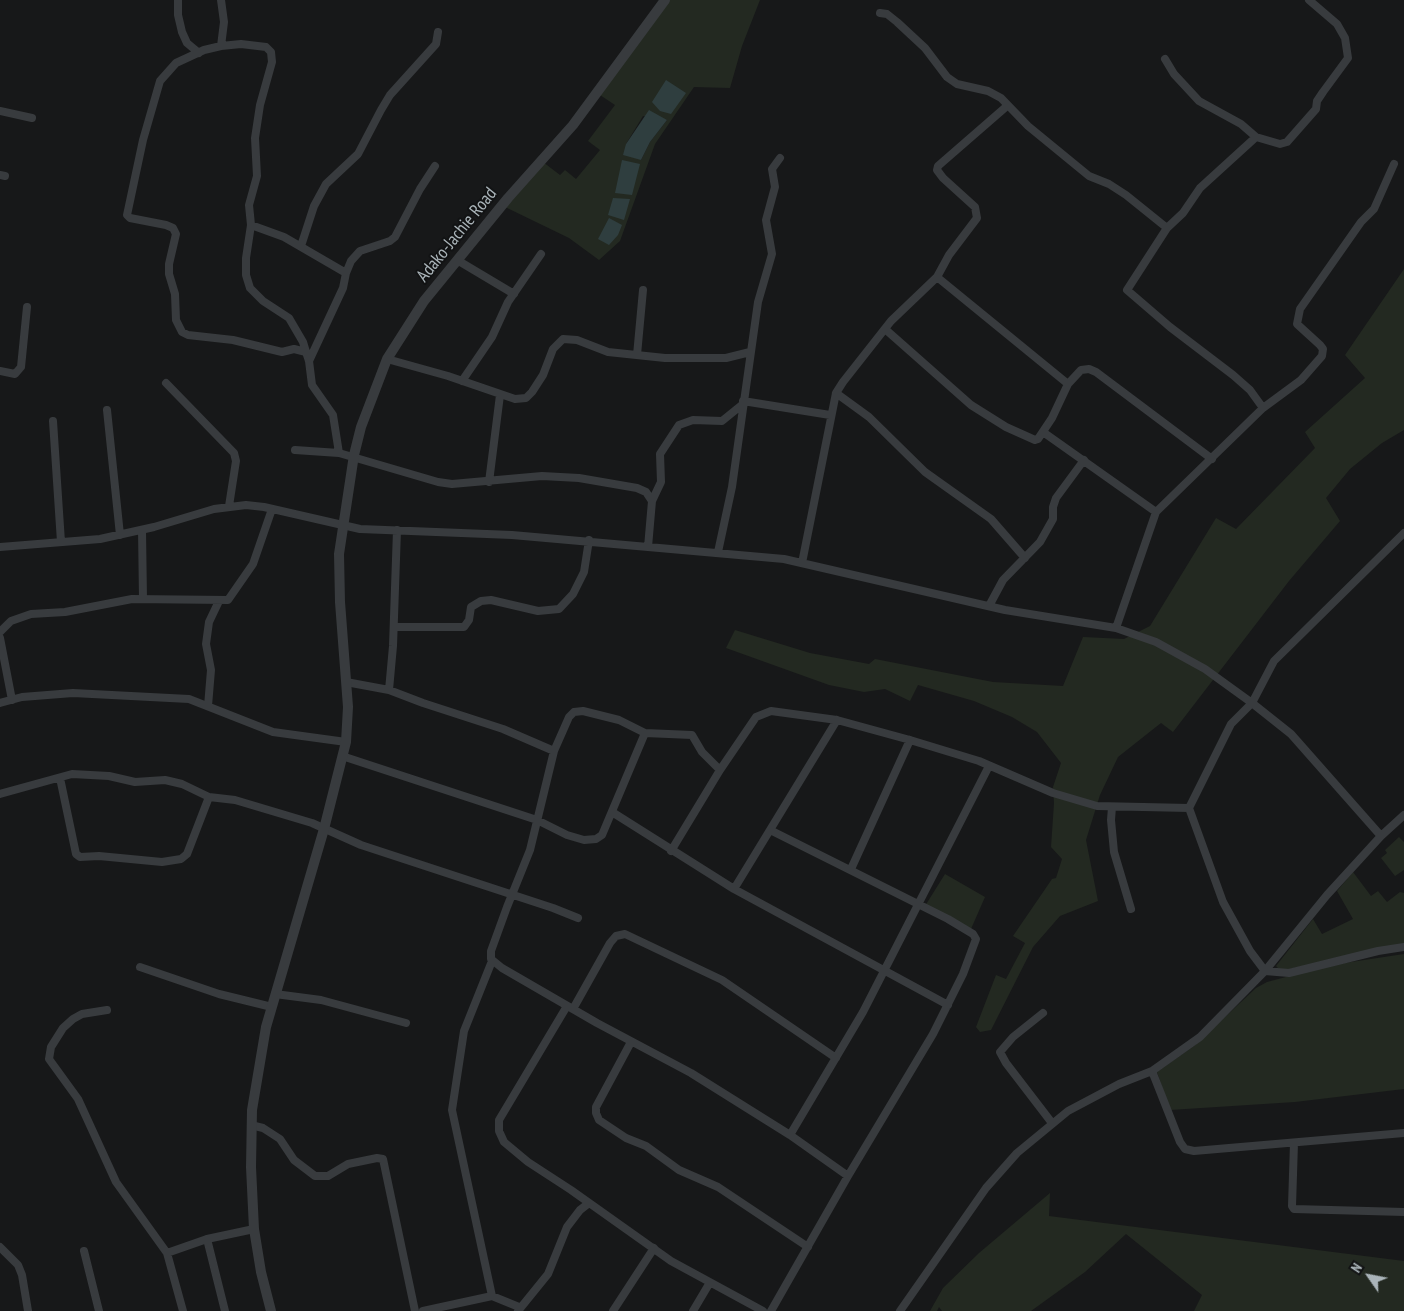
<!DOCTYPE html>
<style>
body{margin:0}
#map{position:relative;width:1404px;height:1311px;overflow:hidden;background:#171819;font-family:"PT Sans Narrow",sans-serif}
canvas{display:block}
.north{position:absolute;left:1344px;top:1251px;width:50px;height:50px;-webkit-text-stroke:4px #121314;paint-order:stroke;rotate:303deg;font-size:14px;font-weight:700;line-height:20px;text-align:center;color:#aab4b9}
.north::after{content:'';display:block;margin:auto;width:18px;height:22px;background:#aab4b9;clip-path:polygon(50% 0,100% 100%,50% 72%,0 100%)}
</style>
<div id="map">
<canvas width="1404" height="1311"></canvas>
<div class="north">N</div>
</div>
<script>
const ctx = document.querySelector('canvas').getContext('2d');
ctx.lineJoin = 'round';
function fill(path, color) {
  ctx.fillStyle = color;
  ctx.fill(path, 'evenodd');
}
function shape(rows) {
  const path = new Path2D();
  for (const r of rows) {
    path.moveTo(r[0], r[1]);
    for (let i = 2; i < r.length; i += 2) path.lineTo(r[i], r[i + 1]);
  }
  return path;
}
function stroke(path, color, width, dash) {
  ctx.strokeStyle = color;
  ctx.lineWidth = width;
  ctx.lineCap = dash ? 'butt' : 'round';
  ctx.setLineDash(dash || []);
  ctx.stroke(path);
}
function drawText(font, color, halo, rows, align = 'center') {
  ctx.font = font + ' "PT Sans Narrow",sans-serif';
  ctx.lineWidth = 4;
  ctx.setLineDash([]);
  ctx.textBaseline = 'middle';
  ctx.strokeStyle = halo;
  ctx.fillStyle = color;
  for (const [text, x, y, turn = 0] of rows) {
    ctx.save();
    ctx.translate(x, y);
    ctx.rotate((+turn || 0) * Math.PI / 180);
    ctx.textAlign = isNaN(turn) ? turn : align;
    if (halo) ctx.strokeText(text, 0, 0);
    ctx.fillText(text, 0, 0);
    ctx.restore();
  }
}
fill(shape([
 [668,0,760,0,742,46,730,88,694,87,655,144,620,241,599,260,569,238,503,206,543,162,560,175,565,170,576,179,600,150,588,141,615,105,600,95],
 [643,116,667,120,650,142,641,160,626,144],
 [1404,269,1404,430,1382,443,1350,469,1326,498,1340,521,1289,581,1173,732,1161,723,1118,757,1100,795,1086,840,1098,901,1060,916,1033,947,991,1030,980,1032,976,1027,996,975,1006,979,1025,943,1013,936,1052,879,1056,878,1062,859,1051,847,1054,803,1053,787,1061,763,1037,732,1012,717,974,701,918,685,910,701,885,689,864,692,829,685,726,648,735,630,810,653,869,664,875,659,993,682,1063,686,1083,637,1124,639,1150,626,1216,518,1236,529,1315,448,1305,432,1365,378,1345,355],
 [1399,837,1404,842,1404,870,1395,876,1381,858,1387,853,1385,850],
 [1353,872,1371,896,1378,891,1387,902,1400,892,1404,893,1404,944,1285,970,1279,969,1276,966,1313,919,1322,934,1353,919,1337,891],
 [945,874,985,897,971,929,925,906],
 [1404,954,1404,1089,1295,1102,1170,1110,1157,1072,1194,1046,1256,988,1267,982,1331,965],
 [1050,1193,1049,1216,1404,1261,1404,1311,1194,1311,1202,1295,1126,1234,1085,1272,1031,1311,942,1311,939,1307,937,1311,930,1311,943,1288,979,1253]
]), '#232921');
fill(shape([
 [666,80,686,93,671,114,660,111,652,102],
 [649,110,667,120,650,142,641,160,623,155,626,144],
 [622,160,640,164,632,195,615,193],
 [613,198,630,199,624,220,608,215],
 [609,218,622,225,618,235,609,245,598,239]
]), '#2f3e3f');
stroke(shape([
 [178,0,178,15,182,32,187,43,199,53],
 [880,13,887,14,897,22,925,48,947,77,957,84,988,91,1001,98,1028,126,1089,176,1109,184,1126,195,1167,228],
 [221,46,224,22,221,0],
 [1165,59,1174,74,1199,101,1241,124,1256,137],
 [0,111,32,118],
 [0,175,5,176],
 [251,225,284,237,346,273,343,288,309,361],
 [301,246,314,206,326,184,358,154,381,110,390,95,436,44,438,32],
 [457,260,514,294],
 [346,273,351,261,360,251,390,241,395,237,420,189,435,166],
 [937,277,1068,384],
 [885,329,971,405,1006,427,1035,440,1038,439,1052,418,1068,384,1081,370,1089,369,1096,372,1212,459],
 [306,352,294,349,282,352,233,340,188,335,182,332,176,320,175,294,169,274,169,264,176,234,173,228,166,225,130,218,127,215,143,140,160,81,176,63,204,50,221,46,241,44,266,47,271,52,272,62,260,105,255,138,257,176,249,205,251,225,246,258,246,275,250,288,263,301,289,318,303,342,306,352,309,361,312,385,333,415,339,453,438,482,452,484,542,476,579,478,637,488,646,492,652,501,648,547],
 [637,355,643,290],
 [387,359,448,376,515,399,526,398,532,392,543,375,553,349,563,339,577,340,608,352,665,358,726,358,750,352],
 [0,371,15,374,21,367,27,307],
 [462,381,492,337,508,302,541,254],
 [166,383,234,453,236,461,229,506],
 [836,393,869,417,925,472,991,519,1025,558],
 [743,401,830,415],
 [1263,408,1250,390,1233,375,1170,327,1127,290,1167,228,1183,213,1200,188,1256,137,1280,144,1287,142,1316,109,1317,101,1323,92,1348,58,1345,38,1337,24,1309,0],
 [107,410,120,535],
 [53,421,61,542],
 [1043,432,1156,512],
 [295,450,339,453],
 [489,482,500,395],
 [652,501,661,482,660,454,679,425,693,420,722,421,743,404],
 [142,530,143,599],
 [1404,533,1274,661,1252,703,1231,724,1189,808,1223,902,1250,951,1265,971,1289,973,1378,951,1404,947],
 [0,547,100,539,154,527,214,509,246,505,264,507,360,529,512,535,784,559,1005,610,1116,628,1156,642,1205,669,1252,703,1291,734,1381,836],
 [718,552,732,487,758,302,772,254,766,220,775,187,772,169,780,158],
 [802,563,836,393,843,382,891,321,937,277,949,255,977,218,975,207,943,178,937,170,938,166,1007,106],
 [989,606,1003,580,1040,542,1053,519,1053,507,1056,498,1084,460],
 [394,627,464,627,469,620,471,607,481,601,491,600,538,611,559,609,573,594,584,572,589,540],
 [1116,628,1156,512,1263,408,1301,380,1322,356,1323,349,1320,345,1297,324,1300,309,1361,222,1374,209,1394,164],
 [0,632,11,621,31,614,65,612,132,599,228,600,253,564,272,509],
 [0,638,12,700],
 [346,682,389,690,423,703,503,729,554,751],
 [389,690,393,646,397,530],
 [0,703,22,697,73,693,189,699,273,732,346,742],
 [208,706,211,670,206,644,209,622,219,601],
 [342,756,537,820,567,835,584,840,596,839,602,835,645,733],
 [720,770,702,752,692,735,645,733,619,720,583,711,574,712,569,717,554,751,530,850,507,907,491,951,491,959,502,968,597,1023,691,1073,790,1135,848,1176],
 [60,778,76,854,80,857,99,856,162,862,181,859,187,854,209,797],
 [0,794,72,774,109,776,135,782,165,780,182,784,209,797,235,800,312,823,361,845,553,908,578,918],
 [1112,807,1111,820,1114,852,1131,909],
 [612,812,734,889,948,1005],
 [770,830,948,919,973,934,976,939,963,974,933,1034,848,1176,771,1311],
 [671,851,720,770,756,717,771,711,837,720,910,740,979,761,1053,793,1097,806,1189,808],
 [851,869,910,740],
 [734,889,837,720],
 [140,967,219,994,272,1007],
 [275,994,321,1000,406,1023],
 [567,1006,499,1120,499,1131,504,1142,528,1162,571,1190,671,1261,763,1311],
 [573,1009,610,943,616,936,625,934,722,980,836,1058],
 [107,1010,82,1014,73,1019,63,1028,51,1047,49,1059,78,1099,116,1182,167,1253,183,1311],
 [1043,1013,1013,1037,1000,1052,1006,1063,1052,1123],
 [631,1042,596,1107,596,1113,599,1120,626,1138,646,1146,679,1170,718,1187,808,1247],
 [1152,1071,1180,1142,1185,1149,1194,1151,1404,1133],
 [251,1125,263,1128,280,1139,294,1160,315,1176,328,1176,348,1164,377,1158,383,1159,415,1311],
 [790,1135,863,1012,989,766],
 [1294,1143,1292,1206,1294,1209,1404,1212],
 [207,1239,225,1311],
 [0,1247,18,1265,22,1275,28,1311],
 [84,1251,99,1311],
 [167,1253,207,1239,254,1229],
 [492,1296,452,1110,464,1031,492,961],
 [423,1311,492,1296,519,1307],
 [518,1311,548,1274,567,1227,580,1210,589,1203],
 [613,1311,654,1248],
 [693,1311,709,1284],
 [900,1311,986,1188,1017,1153,1068,1111,1119,1084,1152,1071,1200,1037,1265,971,1327,895,1381,836,1404,815]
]), '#383b3e', 8);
stroke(shape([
 [271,1311,261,1272,254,1229,251,1167,252,1110,266,1027,324,829,346,742,348,707,340,602,339,554,354,455,361,427,387,359,424,301,508,198,573,125,665,0]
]), '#383b3e', 10);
drawText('18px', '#aab4b9', '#121314', [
 ["Adako-Jachie Road",457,235,-51]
]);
</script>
